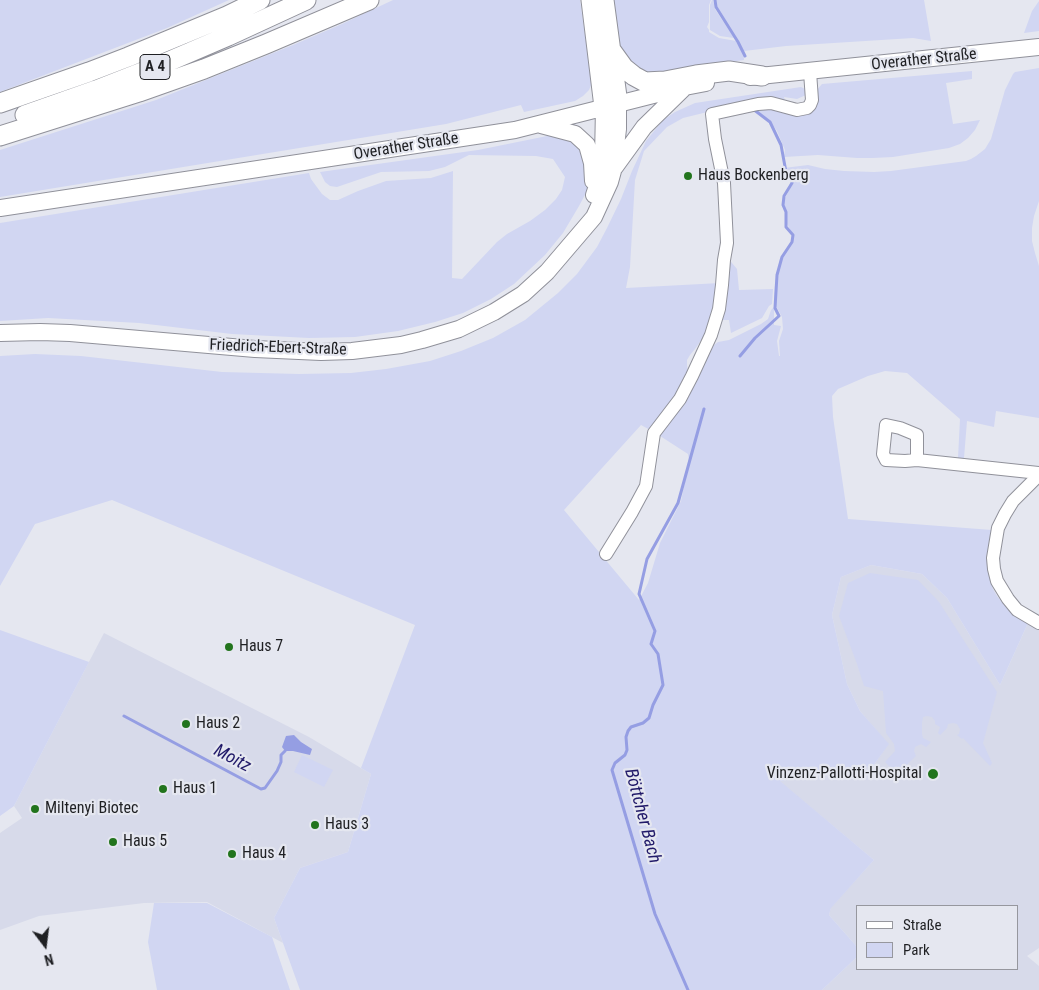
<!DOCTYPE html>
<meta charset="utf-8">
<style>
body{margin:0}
#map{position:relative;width:1039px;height:990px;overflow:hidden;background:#e5e7f0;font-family:"Roboto Condensed",sans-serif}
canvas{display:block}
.legend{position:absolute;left:856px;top:905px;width:162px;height:65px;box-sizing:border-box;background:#e5e7f0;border:1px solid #96979e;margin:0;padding:6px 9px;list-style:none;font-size:15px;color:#1f2023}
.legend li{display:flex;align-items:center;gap:10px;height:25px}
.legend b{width:25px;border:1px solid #96979e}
.north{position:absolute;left:20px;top:920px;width:50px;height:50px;-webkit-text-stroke:4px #e5e7f0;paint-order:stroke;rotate:165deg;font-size:14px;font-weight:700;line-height:20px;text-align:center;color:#1f2023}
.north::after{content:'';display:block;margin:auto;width:18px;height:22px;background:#1f2023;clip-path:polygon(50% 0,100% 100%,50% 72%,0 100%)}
</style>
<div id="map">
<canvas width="1039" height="990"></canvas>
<ul class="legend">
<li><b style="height:6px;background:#fff"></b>Straße</li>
<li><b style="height:14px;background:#d1d6f2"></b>Park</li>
</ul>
<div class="north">N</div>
</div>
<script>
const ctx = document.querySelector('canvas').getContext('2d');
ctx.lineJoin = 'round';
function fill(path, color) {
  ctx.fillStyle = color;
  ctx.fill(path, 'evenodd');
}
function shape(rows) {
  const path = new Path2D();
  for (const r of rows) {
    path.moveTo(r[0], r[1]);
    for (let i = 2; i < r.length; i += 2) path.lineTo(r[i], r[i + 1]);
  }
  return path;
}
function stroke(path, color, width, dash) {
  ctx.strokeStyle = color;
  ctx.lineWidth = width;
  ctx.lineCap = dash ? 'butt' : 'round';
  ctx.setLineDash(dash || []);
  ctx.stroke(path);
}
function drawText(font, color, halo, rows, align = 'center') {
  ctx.font = font + ' "Roboto Condensed",sans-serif';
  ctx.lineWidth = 4.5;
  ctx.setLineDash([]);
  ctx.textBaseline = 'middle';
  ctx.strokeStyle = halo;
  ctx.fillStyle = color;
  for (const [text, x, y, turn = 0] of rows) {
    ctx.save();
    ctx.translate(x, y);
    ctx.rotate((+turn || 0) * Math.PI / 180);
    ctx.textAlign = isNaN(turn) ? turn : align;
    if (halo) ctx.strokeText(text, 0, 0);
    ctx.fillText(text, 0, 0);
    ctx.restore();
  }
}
fill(shape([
 [871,565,922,574,947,598,1000,685,1028,623,1039,630,1039,948,1027,956,1039,966,1039,990,822,990,858,956,858,969,1018,969,1018,906,858,906,858,948,829,915,831,907,874,860,779,781,873,766,888,744,860,711,847,684,832,615,841,577],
 [104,633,309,737,371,774,348,852,300,868,274,918,283,943,207,902,144,903,39,916,0,930,0,833,22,818,14,806]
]), '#d7daea');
fill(shape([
 [0,0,229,0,167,28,0,92],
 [393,0,580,0,592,83,589,90,583,96,575,101,524,112,521,105,446,124,0,197,0,150,156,100,293,45,342,24],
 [613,0,711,0,709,5,709,22,707,27,709,30,709,32,719,38,736,41,744,56,744,60,688,68,666,74,637,71,621,51],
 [712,0,713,0,715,9,734,38,720,36,710,30,710,5],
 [716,0,924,0,931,41,913,38,786,46,744,51,717,8],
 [1039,1,1039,31,1024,33,1032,11],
 [1039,68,1039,201,1034,216,1032,228,1032,241,1035,253,1039,266,1039,418,996,411,994,427,967,421,964,458,958,458,960,419,907,373,885,371,868,376,838,389,832,396,833,417,848,519,992,530,988,550,988,563,989,576,993,589,997,596,1005,606,1028,623,1000,685,947,598,922,574,871,565,841,577,832,615,847,684,860,711,889,744,873,766,780,781,874,860,831,908,829,915,858,948,858,956,822,990,300,990,274,918,300,868,348,852,371,774,361,768,415,625,112,500,35,524,0,586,0,356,35,354,81,356,222,372,299,374,351,373,386,369,430,361,461,351,493,338,525,320,558,293,577,274,597,247,607,228,621,199,632,171,646,141,663,120,675,112,695,103,801,87,805,89,807,93,806,95,797,99,784,97,786,104,740,104,683,118,667,127,644,151,635,180,630,267,626,288,720,283,717,305,704,336,695,349,690,355,687,360,687,365,688,373,673,401,652,431,641,425,564,510,639,600,648,583,660,543,681,501,689,461,688,454,657,434,686,395,714,345,718,342,729,340,761,324,768,319,771,310,774,307,774,325,781,326,777,341,779,356,780,356,779,341,783,329,782,317,776,306,774,301,775,283,780,259,789,247,794,237,786,222,785,208,784,204,784,200,795,179,794,175,786,171,784,168,808,165,825,169,844,171,874,172,891,171,966,161,971,159,976,156,985,149,991,139,1005,90,1013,74,1015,72],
 [972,71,972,79,946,83,953,124,980,120,975,130,968,138,960,144,949,148,893,157,872,158,857,158,818,155,784,157,785,150,777,131,770,121,756,110,765,107,796,114,822,84],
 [562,133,584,148,589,175,587,191,579,206,563,233,545,255,514,284,491,299,463,313,435,322,398,331,355,337,309,338,232,334,139,323,48,318,0,321,0,223,309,173,311,179,322,194,330,200,338,200,358,191,386,181,431,178,453,171,452,278,462,279,497,242,507,234,530,221,545,210,556,199,562,190,565,177,553,159,536,156,469,155,445,167,429,171,381,172,337,187,330,186,325,182,320,172,478,150],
 [727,257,737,269,739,290,773,289,772,304,769,306,762,318,731,333,729,320,720,320],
 [870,573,918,580,939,602,997,692,983,743,992,763,990,766,963,738,962,739,957,735,959,734,960,729,957,724,953,723,948,724,947,728,940,735,938,733,940,727,935,724,935,721,932,717,927,716,923,717,922,723,922,734,923,738,931,742,926,747,921,744,915,747,914,751,916,756,897,774,885,762,895,751,894,744,886,733,883,691,864,686,857,664,839,616,848,583],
 [0,630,89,662,14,806,0,816],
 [302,755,333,770,324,787,294,772],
 [154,903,207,903,272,937,290,990,157,990,148,942]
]), '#d1d6f2');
fill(shape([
 [294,735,301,742,312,749,310,755,293,751,285,751,282,747,286,736]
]), '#959ee3');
stroke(shape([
 [715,0,716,7,738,42,745,56],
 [740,356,755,338,779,316,775,308,777,275,782,257,792,242,793,235,786,227,786,212,783,205,784,196,792,183,793,177,786,172,781,145,770,122,753,109],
 [124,716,261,789,265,788,277,771,281,762,281,755,285,751],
 [688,990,655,914,612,770,615,763,625,755,627,750,626,737,628,731,631,727,643,723,649,718,653,705,663,685,658,654,651,644,655,631,639,594,647,559,678,503,704,409]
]), '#959ee3', 3);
const minor = shape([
 [917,460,917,435,900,428,886,425,883,454,886,460,905,461,917,460,1039,473],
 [1039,475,1013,501,1005,514,998,528,993,558,994,569,997,581,1008,599,1017,610,1039,623],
 [606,554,632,512,646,486,654,433,680,399,692,376,711,335,719,309,722,285,724,260,727,243,724,183,715,139,712,114,758,104,771,103,797,110,807,108,810,105,812,100,810,72]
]);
const major = shape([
 [750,77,1039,47],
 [541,125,575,134,587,145,592,163,593,181],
 [615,167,644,127,684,88],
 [594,195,599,180,603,159,604,107],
 [0,208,515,130,685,87,706,83],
 [0,333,40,332,70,333,255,349,321,352,352,351,401,345,422,340,459,329,494,312,523,294,547,272,594,217,610,182,613,171,618,129,618,104]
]);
const highway = shape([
 [591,0,604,107],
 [604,0,618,104],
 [611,50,624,68,634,76,645,82,665,81,696,75,729,71,762,76],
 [0,103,89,72,128,57,227,16,260,0],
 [25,115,96,90,165,63,228,36,306,0],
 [0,136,139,92,204,69,266,44,369,0]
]);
stroke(minor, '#90919a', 14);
stroke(major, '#90919a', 18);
stroke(highway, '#90919a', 21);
stroke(minor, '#fff', 12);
stroke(major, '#fff', 16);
stroke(highway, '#fff', 19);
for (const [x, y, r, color] of [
 [688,176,5,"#22741d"],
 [229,647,5,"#22741d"],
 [186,724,5,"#22741d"],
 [933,774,6,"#22741d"],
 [163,789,5,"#22741d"],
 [35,809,5,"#22741d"],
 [315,825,5,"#22741d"],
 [113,842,5,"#22741d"],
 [232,854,5,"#22741d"]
]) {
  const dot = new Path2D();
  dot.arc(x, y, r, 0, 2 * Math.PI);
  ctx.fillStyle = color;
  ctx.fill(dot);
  stroke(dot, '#e5e7f0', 2);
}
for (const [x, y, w] of [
 [155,67,30]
]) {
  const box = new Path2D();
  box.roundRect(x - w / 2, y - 12.5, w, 25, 4);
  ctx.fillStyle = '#e5e7f0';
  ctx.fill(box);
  stroke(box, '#1f2023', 1);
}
drawText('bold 15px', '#1f2023', null, [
 ["A 4",155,67]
]);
drawText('16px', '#1f2023', '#e5e7f0', [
 ["Overather Straße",924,60,-6],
 ["Overather Straße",406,147,-9],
 ["Friedrich-Ebert-Straße",278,348,2]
]);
drawText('16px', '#1f2023', '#e5e7f0', [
 ["Haus Bockenberg",698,176],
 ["Haus 7",239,647],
 ["Haus 2",196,724],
 ["Vinzenz-Pallotti-Hospital",922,774,"right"],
 ["Haus 1",173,789],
 ["Miltenyi Biotec",45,809],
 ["Haus 3",325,825],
 ["Haus 5",123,842],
 ["Haus 4",242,854]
], 'left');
drawText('italic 18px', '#211a69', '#e5e7f0', [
 ["Moitz",232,759,28],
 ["Böttcher Bach",642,816,75]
]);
</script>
